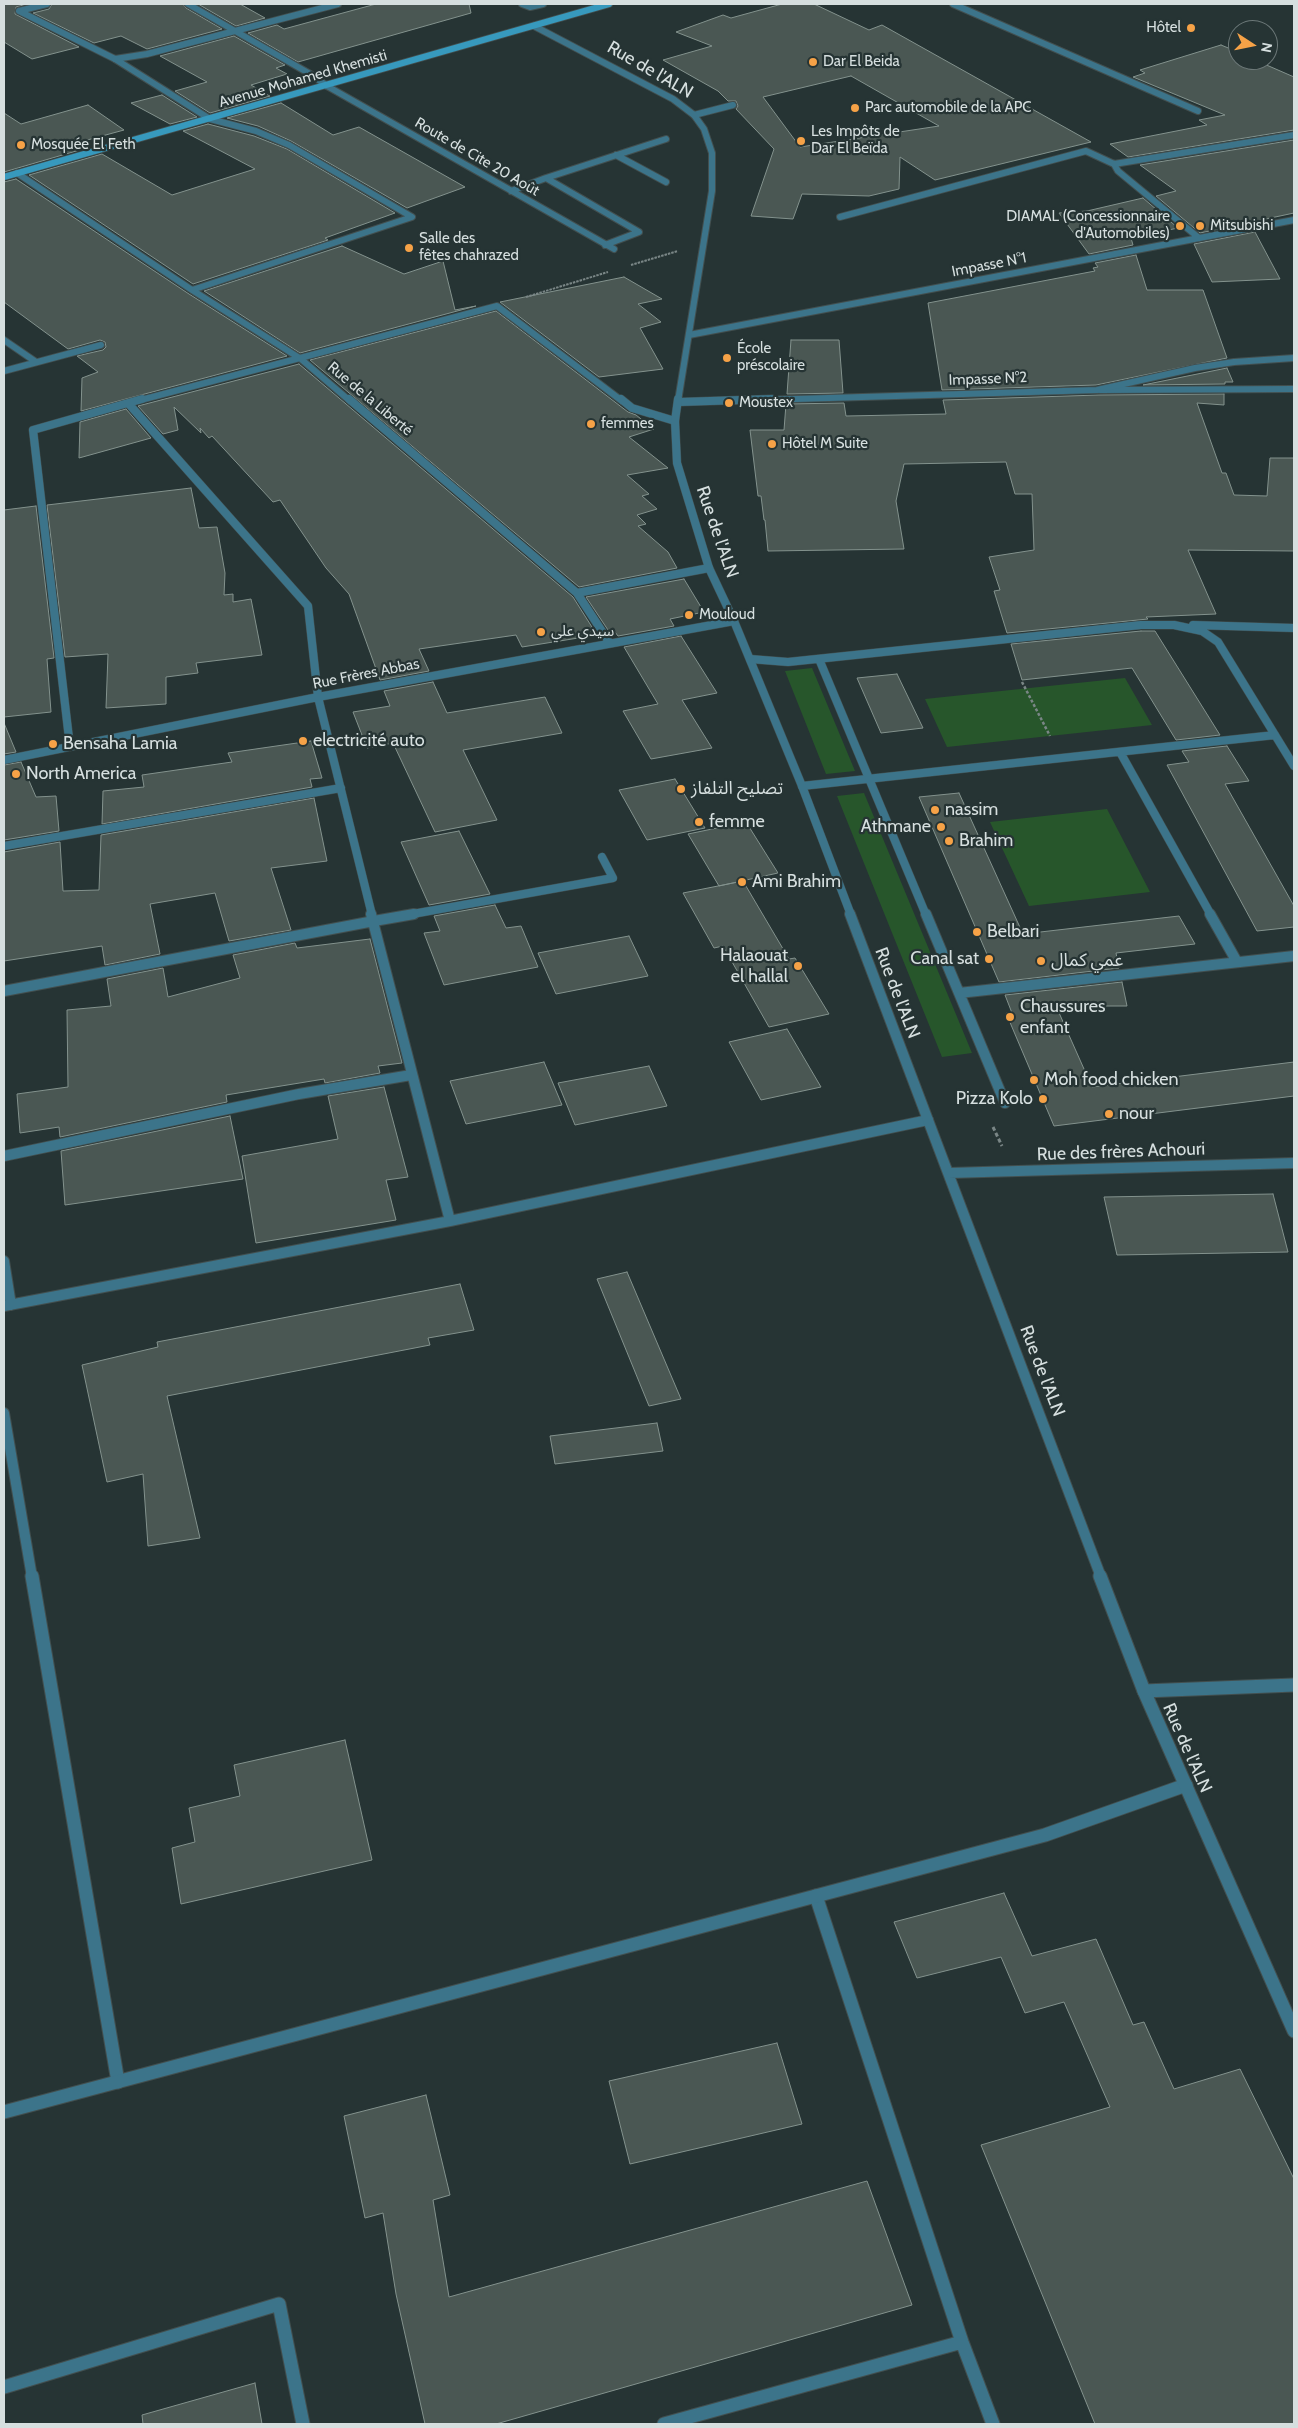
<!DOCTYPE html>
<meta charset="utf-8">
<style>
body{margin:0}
#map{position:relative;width:1298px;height:2428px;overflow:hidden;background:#263434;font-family:Cabin,sans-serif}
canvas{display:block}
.frame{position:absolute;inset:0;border:5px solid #d6dfdf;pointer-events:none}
.north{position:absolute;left:1228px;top:20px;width:50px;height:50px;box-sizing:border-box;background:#263434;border:1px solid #6c7878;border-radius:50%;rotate:101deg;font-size:14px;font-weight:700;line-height:20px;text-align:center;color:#d6dfdf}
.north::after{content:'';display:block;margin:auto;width:18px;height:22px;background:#f6a247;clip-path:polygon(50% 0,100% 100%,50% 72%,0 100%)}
</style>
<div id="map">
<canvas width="1298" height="2428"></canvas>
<div class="frame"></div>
<div class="north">N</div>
</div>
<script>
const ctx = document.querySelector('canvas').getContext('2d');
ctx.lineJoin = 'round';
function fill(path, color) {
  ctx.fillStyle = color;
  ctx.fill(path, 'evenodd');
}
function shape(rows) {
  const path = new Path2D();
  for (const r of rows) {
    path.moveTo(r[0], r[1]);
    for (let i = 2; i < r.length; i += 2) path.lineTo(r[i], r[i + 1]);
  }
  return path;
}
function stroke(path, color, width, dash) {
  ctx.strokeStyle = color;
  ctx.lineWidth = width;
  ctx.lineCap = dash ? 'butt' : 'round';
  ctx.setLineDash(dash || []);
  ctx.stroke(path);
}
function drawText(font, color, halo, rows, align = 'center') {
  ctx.font = font + ' Cabin,"Noto Sans Arabic",sans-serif';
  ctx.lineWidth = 4.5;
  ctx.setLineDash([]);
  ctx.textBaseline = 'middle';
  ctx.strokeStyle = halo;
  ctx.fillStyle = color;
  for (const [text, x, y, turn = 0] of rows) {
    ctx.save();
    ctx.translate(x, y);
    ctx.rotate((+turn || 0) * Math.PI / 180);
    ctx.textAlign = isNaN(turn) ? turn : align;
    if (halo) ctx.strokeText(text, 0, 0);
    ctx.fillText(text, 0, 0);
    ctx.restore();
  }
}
fill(shape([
 [812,668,855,771,826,774,785,671],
 [1125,678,1152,725,947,747,925,699],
 [864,793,972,1053,942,1057,837,796],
 [1107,809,1150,892,1029,906,990,822]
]), '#27562b');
const building = shape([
 [4,4,27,4,16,7,15,14,79,47,32,59,4,42,4,4],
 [52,4,183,4,186,8,222,29,147,49,121,36,94,43,33,13,49,9,52,4],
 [198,4,240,4,265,18,236,26,198,4],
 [376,4,469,4,471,13,298,62,248,33,277,25,284,29,376,4],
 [782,4,814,4,869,30,882,25,1091,142,935,180,900,157,899,189,869,196,802,194,793,219,751,216,774,149,736,109,738,106,736,101,728,101,718,91,663,60,712,46,676,32,723,15,731,18,782,4],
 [851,76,939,126,800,147,763,97,851,76],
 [234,36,285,65,276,68,287,74,251,85,270,96,210,113,175,91,207,82,160,56,234,36],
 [1221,45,1238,52,1238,60,1255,60,1294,77,1294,130,1128,157,1110,144,1207,125,1199,120,1225,115,1133,77,1145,73,1140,70,1221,45],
 [162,95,197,117,170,124,131,103,162,95],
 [281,103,333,135,359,127,465,187,407,208,291,141,258,126,227,118,281,103],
 [88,105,124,130,80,142,90,147,4,172,4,113,21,124,88,105],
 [208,124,254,136,287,149,395,213,325,238,328,240,193,284,29,175,102,154,172,195,255,169,183,131,208,124],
 [1294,140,1294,213,1200,233,1156,196,1176,191,1140,165,1294,140],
 [16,179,189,294,287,356,81,411,82,378,98,372,77,356,103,350,106,347,105,342,100,340,68,349,4,302,4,182,16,179],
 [1143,198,1178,228,1131,238,1133,245,1089,254,1059,213,1087,211,1143,198],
 [1255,232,1280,279,1212,282,1194,244,1255,232],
 [342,246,404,274,443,261,455,310,476,306,300,353,204,291,342,246],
 [1136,255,1147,290,1203,290,1227,358,1096,385,942,390,928,303,1095,271,1093,268,1098,267,1095,263,1136,255],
 [624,277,662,299,638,304,661,322,640,328,663,369,599,377,500,302,624,277],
 [496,311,628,412,636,415,654,429,629,437,668,468,627,475,649,494,642,496,657,509,637,515,646,524,638,526,668,552,677,568,579,587,310,360,496,311],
 [791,340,839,340,843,393,787,394,791,340],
 [299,364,573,597,597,635,522,647,516,635,419,649,429,671,380,680,349,594,326,568,280,500,273,502,212,436,209,438,200,428,201,433,174,407,178,430,163,434,138,406,299,364],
 [1227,368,1233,382,1225,382,1225,384,1143,385,1227,368],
 [1224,394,1224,405,1197,403,1222,473,1226,473,1234,495,1267,496,1270,458,1294,458,1294,551,1188,550,1216,614,1146,617,1148,619,1007,633,994,591,1000,590,989,557,1034,550,1032,494,1015,494,1006,462,904,464,896,501,904,549,768,551,765,520,764,520,761,496,758,496,750,430,784,430,786,404,844,403,846,416,946,414,943,400,1099,395,1224,394],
 [126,409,151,438,79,458,80,422,126,409],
 [191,488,199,528,217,527,225,573,224,595,233,594,233,602,251,599,262,655,196,663,198,673,166,677,166,704,106,708,108,654,65,657,47,505,191,488],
 [36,506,54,658,47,659,51,712,4,717,4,510,36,506],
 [684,579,704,612,670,619,674,626,618,636,615,632,610,633,586,597,684,579],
 [1141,631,1155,631,1220,735,1176,740,1132,668,1022,680,1011,644,1141,631],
 [681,636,717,693,682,700,712,748,651,759,623,711,658,704,624,647,681,636],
 [897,674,923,728,881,733,857,678,897,674],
 [433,682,447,713,545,697,562,733,463,750,497,820,435,832,393,743,367,748,353,712,390,706,384,691,433,682],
 [4,723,16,752,4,754,4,723],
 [311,741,322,778,310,779,312,787,102,824,103,791,144,787,142,775,232,762,228,753,311,741],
 [1227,746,1249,781,1225,784,1294,906,1294,927,1257,931,1167,765,1189,762,1182,751,1227,746],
 [21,762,36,797,56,796,59,831,4,840,4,765,21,762],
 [675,779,705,828,647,840,619,790,675,779],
 [959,793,1023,934,1179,916,1195,944,1116,953,1119,968,999,982,919,797,959,793],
 [314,798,327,861,271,868,291,930,229,941,215,893,150,904,160,954,105,965,102,946,4,961,4,852,60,842,63,891,99,890,101,835,314,798],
 [746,822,778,873,719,886,688,834,746,822],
 [459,831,490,894,429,905,401,842,459,831],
 [743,881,789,959,795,958,829,1014,769,1027,723,946,714,948,683,893,743,881],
 [495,905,506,928,521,926,538,967,444,985,424,933,440,931,434,916,495,905],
 [629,936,648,976,556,994,538,953,629,936],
 [370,939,402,1063,378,1066,380,1073,325,1083,324,1079,226,1095,227,1102,60,1137,59,1127,20,1133,17,1094,68,1087,67,1010,111,1006,107,979,163,968,168,997,240,978,233,955,295,943,297,948,370,939],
 [1122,982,1127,1006,1056,1006,1092,1087,1294,1062,1294,1096,1054,1126,1006,1013,1012,1013,1005,995,1122,982],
 [787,1029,821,1087,761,1100,729,1042,787,1029],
 [544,1062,562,1105,466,1124,450,1081,544,1062],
 [649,1066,667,1106,575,1125,558,1083,649,1066],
 [384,1087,408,1177,386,1180,396,1220,256,1243,242,1156,338,1139,328,1096,384,1087],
 [230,1116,243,1179,65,1205,61,1151,230,1116],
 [1273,1194,1288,1252,1117,1255,1104,1197,1273,1194],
 [627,1272,681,1399,649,1406,597,1279,627,1272],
 [460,1284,474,1330,428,1338,430,1345,167,1396,200,1538,148,1546,143,1474,107,1482,82,1365,158,1347,157,1342,460,1284],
 [657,1423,663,1451,555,1464,550,1436,657,1423],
 [345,1740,372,1860,181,1904,172,1848,195,1842,189,1808,240,1796,234,1765,345,1740],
 [1004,1893,1032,1956,1096,1939,1133,2025,1144,2022,1174,2089,1240,2069,1294,2179,1294,2424,1095,2424,981,2145,1110,2107,1064,2002,1025,2013,1001,1957,917,1978,894,1922,1004,1893],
 [777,2043,802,2124,630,2164,609,2081,777,2043],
 [426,2095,450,2195,433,2200,449,2297,867,2181,912,2305,496,2424,425,2424,396,2294,383,2213,365,2218,344,2116,426,2095],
 [255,2383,262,2424,143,2424,142,2415,255,2383]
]);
fill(building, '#4a5753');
stroke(building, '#83928d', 1);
const serviceFar3 = shape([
 [188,4,312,75,327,86],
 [522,4,530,7,543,4],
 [19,11,115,59,147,54,338,4],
 [19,11,47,4],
 [1100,390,1294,389]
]);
const serviceFar2 = shape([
 [407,915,613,878,602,857]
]);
const serviceFar1 = shape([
 [374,921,414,914],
 [4,1413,32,1577]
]);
const service = shape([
 [32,1576,118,2082],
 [816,1896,962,2342,993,2424],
 [4,2387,279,2304,303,2424],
 [664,2424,962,2342]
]);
const minorFar3 = shape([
 [953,4,1198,111],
 [115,59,210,119,256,131,289,145,412,217,192,290],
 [327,86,614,249],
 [694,115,733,105],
 [616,155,666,182],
 [1114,164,1118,171,1199,238],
 [17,173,192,290,301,359,350,401],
 [511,191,546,178],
 [840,217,1086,151,1114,164,1294,135],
 [605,245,639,232,546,178,666,139],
 [689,335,1294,220],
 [4,340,36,362],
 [4,371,101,345],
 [137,401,497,306,622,401],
 [728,401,1097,390,1195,368,1234,362,1294,358]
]);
const minorFar2 = shape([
 [142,399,128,403,308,606,318,697,372,915],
 [349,399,577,593,709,568],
 [621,399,632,408,675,421],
 [679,402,772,399],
 [577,593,609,642],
 [1193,625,1294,628],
 [750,659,788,662,1141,625,1174,625,1202,631,1218,642,1294,766],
 [819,659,926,915],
 [70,747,33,430,128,403],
 [1120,752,1211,915],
 [4,760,318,697,734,621],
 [802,786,1275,735],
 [4,846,341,788]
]);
const minorFar1 = shape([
 [371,914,450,1221],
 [926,914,1005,1103],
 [1210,914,1237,962],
 [4,991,374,921],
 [959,993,1294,956],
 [4,1156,299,1094,411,1075],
 [4,1261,11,1305],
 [4,1306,450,1221,928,1120]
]);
const minor = shape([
 [1144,1691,1294,1685],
 [4,2112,1045,1835,1186,1785]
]);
const tertiaryFar3 = shape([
 [534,26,673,99,694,115,704,129,712,153,712,191,678,401]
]);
const tertiaryFar2 = shape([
 [678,399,675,421,677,463,709,568,734,621,802,786,851,915]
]);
const tertiaryFar1 = shape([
 [850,914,1101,1577],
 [949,1173,1294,1163]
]);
const tertiary = shape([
 [1100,1576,1144,1691,1294,2031]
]);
const secondary = shape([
 [4,177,609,4]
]);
stroke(serviceFar3, '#424f4f', 8);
stroke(serviceFar2, '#424f4f', 9);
stroke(serviceFar1, '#424f4f', 12);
stroke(service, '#424f4f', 15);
stroke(minorFar3, '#424f4f', 8);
stroke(minorFar2, '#424f4f', 9);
stroke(minorFar1, '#424f4f', 12);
stroke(minor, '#424f4f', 15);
stroke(tertiaryFar3, '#424f4f', 8);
stroke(tertiaryFar2, '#424f4f', 9);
stroke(tertiaryFar1, '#424f4f', 12);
stroke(tertiary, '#424f4f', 15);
stroke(secondary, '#424f4f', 8);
stroke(shape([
 [631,265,678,251],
 [526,297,608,272]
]), '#7a8686', 2, [2.5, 1]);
stroke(shape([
 [1022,682,1050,736]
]), '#7a8686', 2.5, [3, 2]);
stroke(shape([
 [993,1127,1002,1146]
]), '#7a8686', 3, [4, 2.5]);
stroke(serviceFar3, '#3c748a', 6);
stroke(serviceFar2, '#3c748a', 8);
stroke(serviceFar1, '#3c748a', 10);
stroke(service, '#3c748a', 13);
stroke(minorFar3, '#3c748a', 6);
stroke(minorFar2, '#3c748a', 8);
stroke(minorFar1, '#3c748a', 10);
stroke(minor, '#3c748a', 13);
stroke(tertiaryFar3, '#3c748a', 6);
stroke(tertiaryFar2, '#3c748a', 8);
stroke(tertiaryFar1, '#3c748a', 10);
stroke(tertiary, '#3c748a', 13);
stroke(secondary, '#3799bd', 6);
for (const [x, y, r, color] of [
 [1191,28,5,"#f6a247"],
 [813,62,5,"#f6a247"],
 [855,108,5,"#f6a247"],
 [801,141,5,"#f6a247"],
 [21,145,5,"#f6a247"],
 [1180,226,5,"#f6a247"],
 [1200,226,5,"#f6a247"],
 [409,248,5,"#f6a247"],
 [727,358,5,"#f6a247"],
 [729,403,5,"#f6a247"],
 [591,424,5,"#f6a247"],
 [772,444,5,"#f6a247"],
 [689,615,5,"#f6a247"],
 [541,632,5,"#f6a247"],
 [303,741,5,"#f6a247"],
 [53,744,5,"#f6a247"],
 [16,774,5,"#f6a247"],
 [681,789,5,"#f6a247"],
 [935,810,5,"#f6a247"],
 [699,822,5,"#f6a247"],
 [941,827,5,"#f6a247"],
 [949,841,5,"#f6a247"],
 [742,882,5,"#f6a247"],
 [977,932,5,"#f6a247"],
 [989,959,5,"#f6a247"],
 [1041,961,5,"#f6a247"],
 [798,966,5,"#f6a247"],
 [1010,1017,5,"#f6a247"],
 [1034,1080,5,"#f6a247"],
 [1043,1099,5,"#f6a247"],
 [1109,1114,5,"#f6a247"]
]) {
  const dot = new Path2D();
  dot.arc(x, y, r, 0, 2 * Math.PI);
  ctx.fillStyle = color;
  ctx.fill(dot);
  stroke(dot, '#263434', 2);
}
drawText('15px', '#d6dfdf', '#263434', [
 ["Hôtel",1181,28,"right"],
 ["Dar El Beida",823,62],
 ["Parc automobile de la APC",865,108],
 ["Les Impôts de",811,132],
 ["Dar El Beïda",811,149],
 ["Mosquée El Feth",31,145],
 ["DIAMAL (Concessionnaire",1170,217,"right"],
 ["d'Automobiles)",1170,234,"right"],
 ["Mitsubishi",1210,226],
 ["Salle des",419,239],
 ["fêtes chahrazed",419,256],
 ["École",737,349],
 ["préscolaire",737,366],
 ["Moustex",739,403],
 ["femmes",601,424],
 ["Hôtel M Suite",782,444],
 ["Mouloud",699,615],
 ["سيدي علي",551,632]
], 'left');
drawText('15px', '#d6dfdf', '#263434', [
 ["Avenue Mohamed Khemisti",303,79,-16],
 ["Route de Cite 20 Août",477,157,30],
 ["Impasse N°1",989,265,-11],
 ["Impasse N°2",988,379,-2],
 ["Rue de la Liberté",370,399,40],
 ["Rue Frères Abbas",366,674,-11]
]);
drawText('18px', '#d6dfdf', '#263434', [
 ["Rue de l'ALN",650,70,30],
 ["Rue de l'ALN",717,532,71],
 ["Rue de l'ALN",897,993,69],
 ["Rue des frères Achouri",1121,1152,-2],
 ["Rue de l'ALN",1042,1371,69],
 ["Rue de l'ALN",1187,1748,66]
]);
drawText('18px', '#d6dfdf', '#263434', [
 ["electricité auto",313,741],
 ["Bensaha Lamia",63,744],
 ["North America",26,774],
 ["تصليح التلفاز",691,789],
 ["nassim",945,810],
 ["femme",709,822],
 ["Athmane",931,827,"right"],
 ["Brahim",959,841],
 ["Ami Brahim",752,882],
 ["Belbari",987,932],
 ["Halaouat",788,956,"right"],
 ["el hallal",788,977,"right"],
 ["Canal sat",979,959,"right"],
 ["عمي كمال",1051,961],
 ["Chaussures",1020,1007],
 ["enfant",1020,1028],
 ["Moh food chicken",1044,1080],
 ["Pizza Kolo",1033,1099,"right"],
 ["nour",1119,1114]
], 'left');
</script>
